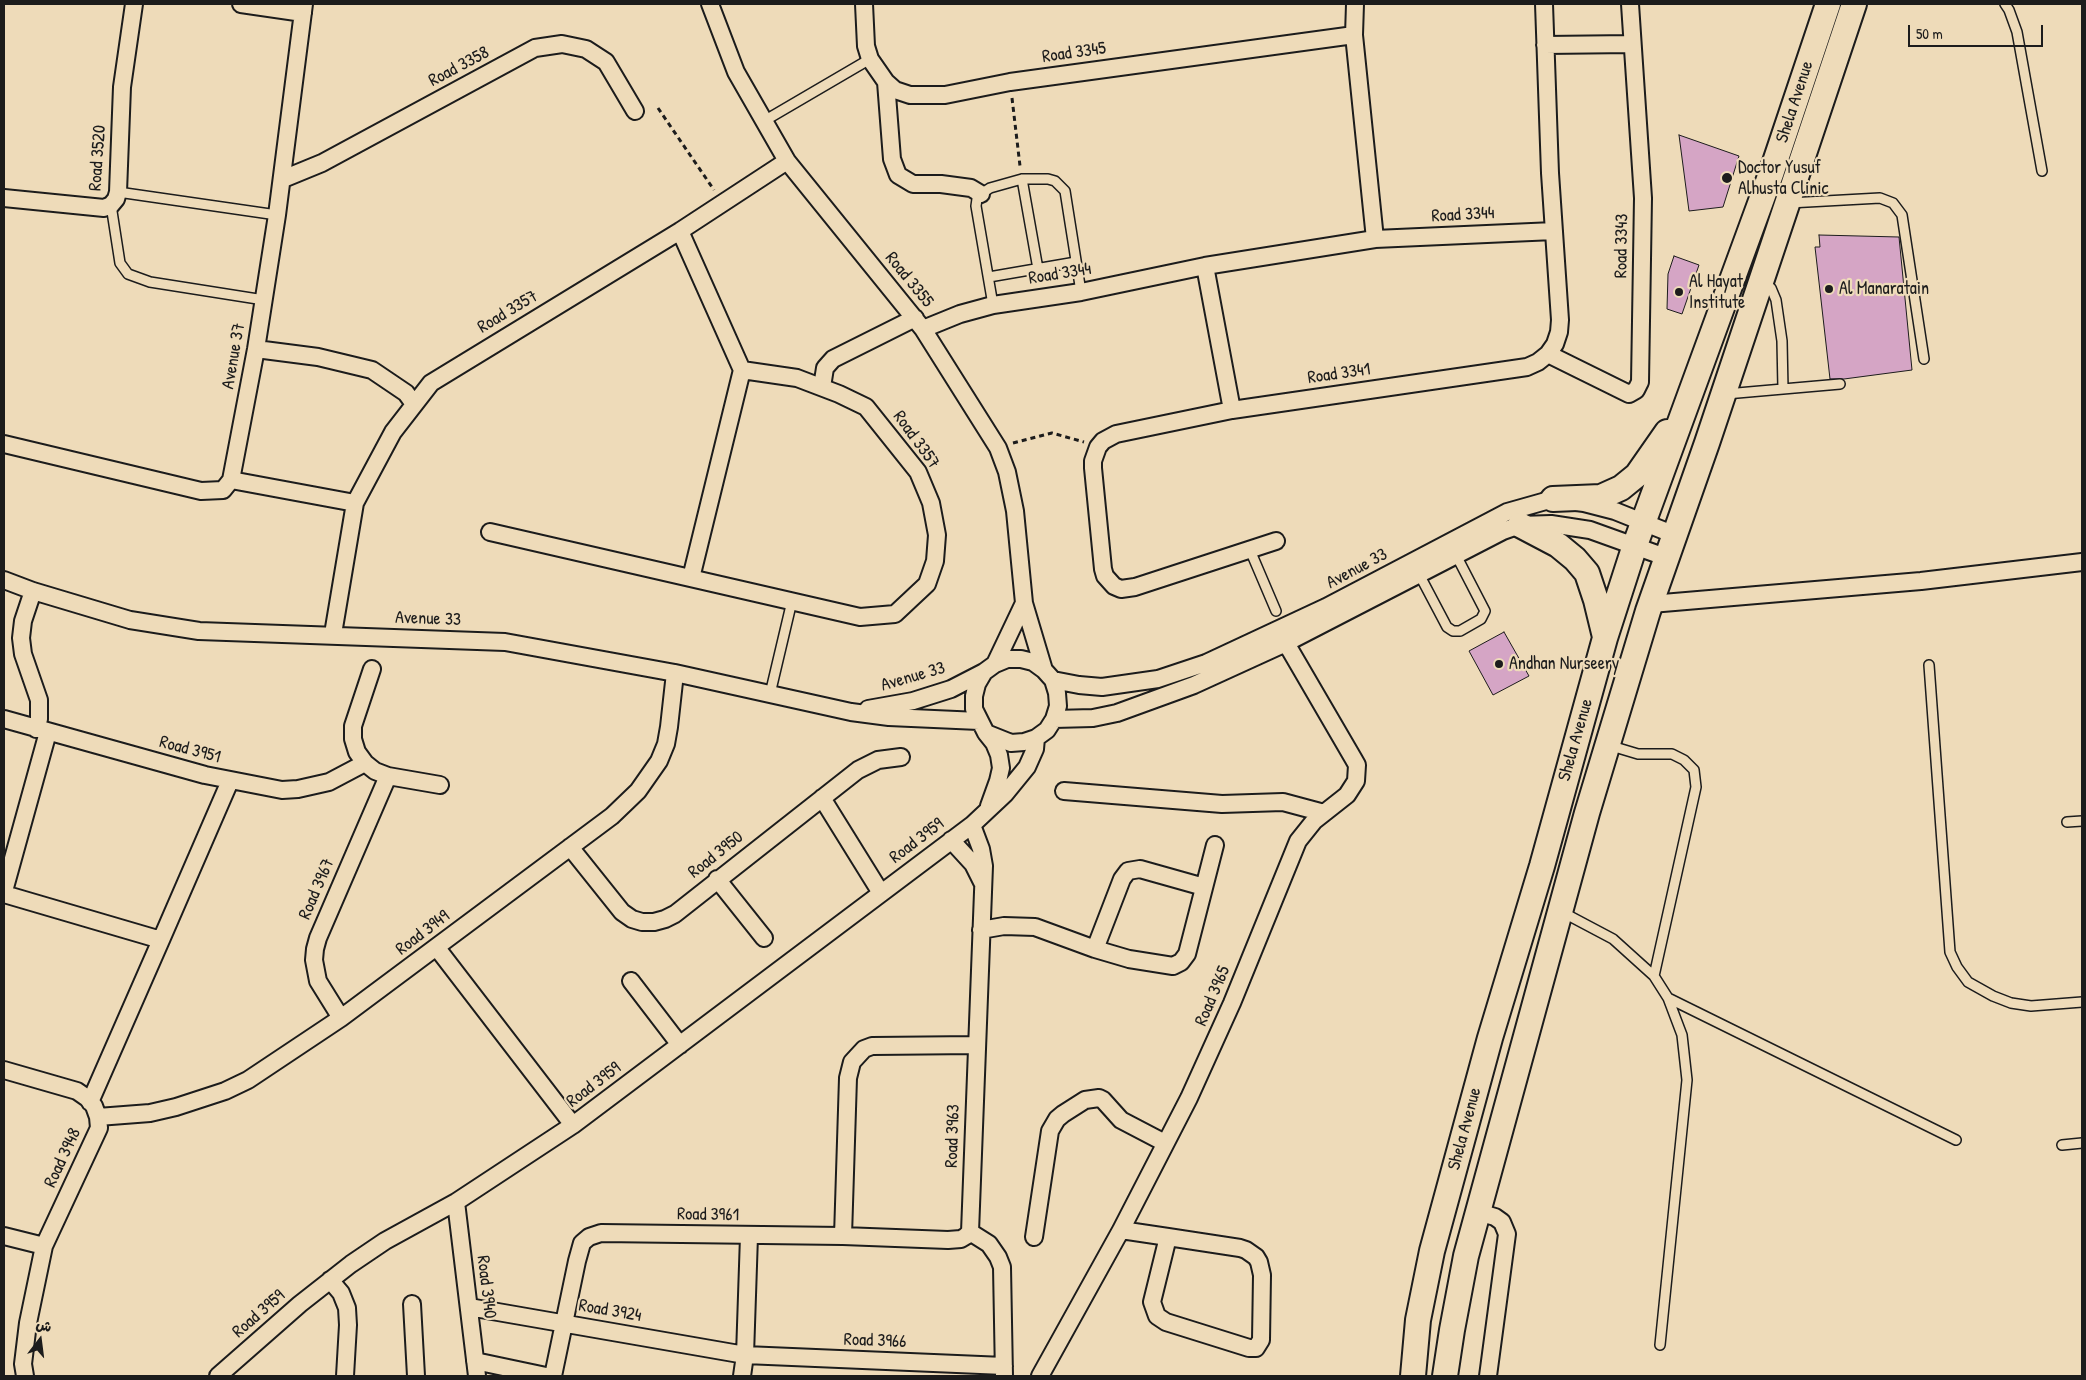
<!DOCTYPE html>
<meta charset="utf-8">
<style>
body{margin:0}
#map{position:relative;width:2086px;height:1380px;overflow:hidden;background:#eedbb9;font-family:"Patrick Hand","Playpen Sans Arabic",sans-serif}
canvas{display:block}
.frame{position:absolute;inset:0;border:5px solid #1c1c1c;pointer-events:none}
.north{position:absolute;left:15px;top:1315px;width:50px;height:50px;-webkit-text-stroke:4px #eedbb9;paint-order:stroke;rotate:15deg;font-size:14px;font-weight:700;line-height:20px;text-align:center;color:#1c1c1c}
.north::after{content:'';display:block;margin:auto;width:18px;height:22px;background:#1c1c1c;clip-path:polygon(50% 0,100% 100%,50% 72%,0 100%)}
.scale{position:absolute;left:1908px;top:25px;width:135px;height:22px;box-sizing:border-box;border:2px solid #1c1c1c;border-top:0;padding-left:6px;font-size:15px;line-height:18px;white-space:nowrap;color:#1c1c1c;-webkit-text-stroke:4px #eedbb9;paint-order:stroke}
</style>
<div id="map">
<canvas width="2086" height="1380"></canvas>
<div class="frame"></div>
<div class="north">ش</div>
<div class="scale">50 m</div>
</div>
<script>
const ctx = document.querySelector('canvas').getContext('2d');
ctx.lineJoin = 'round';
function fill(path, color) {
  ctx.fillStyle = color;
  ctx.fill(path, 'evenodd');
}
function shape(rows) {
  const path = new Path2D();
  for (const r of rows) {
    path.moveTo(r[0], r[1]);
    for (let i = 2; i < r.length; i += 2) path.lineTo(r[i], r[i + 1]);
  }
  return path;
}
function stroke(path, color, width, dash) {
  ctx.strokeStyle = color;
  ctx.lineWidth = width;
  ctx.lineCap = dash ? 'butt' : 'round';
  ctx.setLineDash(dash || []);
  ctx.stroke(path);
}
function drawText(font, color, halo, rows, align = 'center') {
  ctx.font = font + ' "Patrick Hand",sans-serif';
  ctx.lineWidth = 4.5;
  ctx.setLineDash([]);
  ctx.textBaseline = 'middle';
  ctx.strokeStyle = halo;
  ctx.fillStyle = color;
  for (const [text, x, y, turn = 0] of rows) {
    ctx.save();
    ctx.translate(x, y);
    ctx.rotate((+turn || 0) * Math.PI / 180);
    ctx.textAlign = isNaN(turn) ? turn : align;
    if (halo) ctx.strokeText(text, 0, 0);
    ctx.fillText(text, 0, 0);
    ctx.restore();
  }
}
const building = shape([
 [1679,135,1739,156,1723,207,1689,211,1679,135],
 [1819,235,1899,237,1912,370,1844,379,1830,379,1815,247,1820,247,1819,235],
 [1674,256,1699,265,1682,314,1667,309,1668,274,1674,256],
 [1504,632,1529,676,1493,695,1469,651,1504,632]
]);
fill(building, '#d5a5c5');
stroke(building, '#1c1c1c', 1);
const lane = shape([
 [2005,4,2009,10,2017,32,2042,171],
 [764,121,870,59],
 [1022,179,1038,269],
 [118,192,277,215],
 [1789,203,1880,198,1893,203,1902,215,1924,359],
 [111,205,120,263,128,274,150,282,264,300],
 [989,277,1076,262],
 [1763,283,1771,288,1776,300,1782,341,1783,389],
 [993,305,976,206,977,199,981,194,990,188,1022,179,1048,179,1055,181,1065,191,1081,292],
 [1726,394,1840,384],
 [1250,550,1276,611],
 [1419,574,1447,627,1453,631,1460,631,1481,619,1485,611,1456,555],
 [1929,665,1950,952,1957,967,1968,982,1993,996,2011,1003,2031,1006,2082,1002],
 [770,694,792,601],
 [1608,745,1638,754,1672,754,1684,760,1694,770,1696,787,1654,976],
 [2067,822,2082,821],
 [1562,912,1613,939,1654,976,1668,998,1682,1035,1687,1080,1660,1345],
 [1668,998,1956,1140],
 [2062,1145,2082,1143]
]);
const street = shape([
 [241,4,303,13],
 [710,4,736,72,787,161,923,329,998,448,1007,472,1015,511,1024,603,1044,670],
 [864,4,866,46,870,59,886,82,895,90,910,95,945,95,1010,82,1354,35],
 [1355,4,1354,35,1375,239],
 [1545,45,1632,44],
 [886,82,892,159,898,175,913,184,941,184,971,188,981,194],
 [283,179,322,163,535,48,562,44,586,49,606,62,635,111],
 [4,198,104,208,111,205,116,199,118,192,122,87,134,4],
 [680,231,742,370,691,578],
 [1205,266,1232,410],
 [923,329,960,314,993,305,1081,292,1205,266,1375,239,1554,231],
 [256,349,318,357,372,370,406,393,414,404],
 [1548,354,1629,394,1636,390,1640,382,1643,198,1630,4],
 [822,387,825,368,833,359,915,318],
 [4,444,201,491,223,490,231,480,256,349,277,215,304,4],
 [231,480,355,503],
 [490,532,860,617,895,614,927,584,935,561,937,535,931,503,918,472,866,407,839,394,797,378,742,370],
 [1276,541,1135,587,1121,589,1114,586,1105,576,1103,569,1093,468,1093,461,1098,447,1103,441,1116,434,1232,410,1527,367,1538,362,1548,354,1555,344,1559,332,1560,320,1550,173,1544,4],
 [4,580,33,591,130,620,199,631,505,642,675,673,851,712,889,717,979,721],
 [33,591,23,621,21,638,23,654,39,700,39,719,36,729],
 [1651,604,1921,581,2082,562],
 [333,634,355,503,393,432,431,383,680,231,787,161],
 [1007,659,1021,659,1033,662,1044,670,1053,680,1057,693,1058,706,1054,719,1047,730,1036,738,1024,742,1011,743,986,733,974,709,974,696,977,684,984,672,995,664,1007,659],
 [995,664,1024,603],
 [372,669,353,726,353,739,357,752,365,763,375,771,388,776,440,785],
 [1053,680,1079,685,1102,687,1158,679,1206,663,1326,607,1507,512,1553,499,1584,503,1615,511,1675,535],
 [868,709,913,701,951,689,984,672],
 [4,719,205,775,282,790,298,789,329,782,365,763],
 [1054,719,1093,718,1117,713,1194,685,1286,643,1503,531,1520,525,1551,524,1590,530,1668,558],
 [986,733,994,743,999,755,1001,768,998,781,989,806],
 [1064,791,1222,804,1283,802,1324,813],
 [822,798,881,893],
 [972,825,981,849,984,866,970,1232,989,1244,998,1257,1002,1267,1004,1376],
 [951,840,973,864,982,882],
 [570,847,622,912,632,919,642,922,654,922,665,919,675,914,858,770,878,760,901,757],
 [717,879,764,938],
 [4,891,48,732],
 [4,894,161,940,230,781],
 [981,930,1004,926,1035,927,1095,949,1129,959,1173,966,1181,962,1187,954,1215,845],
 [437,948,573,1125],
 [1095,949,1122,879,1128,871,1140,869,1204,887],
 [631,981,680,1045],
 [341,1018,318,981,314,960,315,949,318,938,388,776],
 [4,1070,77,1091,87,1098,94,1106,98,1117,99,1128,44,1246,28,1323,23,1364,25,1376],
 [90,1102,161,940],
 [98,1117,150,1113,176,1107,225,1091,248,1080,341,1018,612,816,638,791,659,761,666,744,669,727,675,673],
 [456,1202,477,1376],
 [1478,1212,1495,1217,1502,1222,1507,1234,1488,1376],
 [1121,1230,1168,1237],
 [4,1236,44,1246],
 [843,1236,848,1078,852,1062,864,1049,872,1046,977,1045],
 [1034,1237,1050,1131,1057,1119,1063,1114,1085,1100,1099,1098,1103,1100,1121,1120,1165,1143],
 [1168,1237,1240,1248,1246,1250,1256,1257,1259,1262,1262,1275,1261,1340,1256,1348,1249,1348,1166,1322,1157,1316,1152,1302,1168,1237],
 [330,1280,341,1293,347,1308,348,1325,345,1376],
 [412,1304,416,1376],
 [469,1307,745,1355,1004,1366],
 [475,1361,546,1376],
 [218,1376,300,1304,351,1264,385,1241,456,1202,573,1125,972,825,1005,794,1027,767,1035,749,1036,738],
 [553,1376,577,1261,582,1243,589,1237,601,1233,843,1236,948,1240,961,1239,966,1236,970,1232],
 [742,1376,745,1355,749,1236],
 [1040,1376,1121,1230,1189,1098,1232,1003,1298,841,1314,821,1347,795,1356,781,1357,765,1353,758,1286,643]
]);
const secondary = shape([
 [1553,499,1601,497,1621,488,1637,475,1667,432],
 [1520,525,1558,545,1575,559,1587,573,1596,600,1605,637],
 [1413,1376,1418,1320,1432,1251,1490,1038,1542,866,1605,638,1635,545,1772,171,1828,4],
 [1445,1376,1452,1330,1466,1256,1587,813,1648,611,1707,443,1854,4]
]);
stroke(lane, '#1c1c1c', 12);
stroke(street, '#1c1c1c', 20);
stroke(secondary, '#1c1c1c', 28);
stroke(shape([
 [1012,98,1020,166],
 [658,108,714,190],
 [1013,443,1052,433,1084,442]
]), '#1c1c1c', 3, [5, 4]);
stroke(lane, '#eedbb9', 9);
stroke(street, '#eedbb9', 16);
stroke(secondary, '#eedbb9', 24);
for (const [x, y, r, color] of [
 [1727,178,6,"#1c1c1c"],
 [1829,289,5,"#1c1c1c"],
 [1679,292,5,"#1c1c1c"],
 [1499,664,5,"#1c1c1c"]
]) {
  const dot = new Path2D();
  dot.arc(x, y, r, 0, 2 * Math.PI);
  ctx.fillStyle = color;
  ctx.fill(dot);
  stroke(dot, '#eedbb9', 2);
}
drawText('18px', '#1c1c1c', '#eedbb9', [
 ["Road 3345",1074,53,-8],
 ["Road 3358",459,67,-28],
 ["Shela Avenue",1795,102,-72],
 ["Road 3520",98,158,-86],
 ["Road 3344",1463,215,-3],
 ["Road 3343",1622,246,-89],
 ["Road 3344",1060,274,-9],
 ["Road 3355",909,280,51],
 ["Road 3357",508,312,-31],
 ["Avenue 37",234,356,-80],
 ["Road 3341",1339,374,-8],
 ["Road 3357",916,440,54],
 ["Avenue 33",1357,569,-28],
 ["Avenue 33",428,619,2],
 ["Avenue 33",913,677,-16],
 ["Shela Avenue",1576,740,-74],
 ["Road 3951",190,750,15],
 ["Road 3959",917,841,-37],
 ["Road 3950",716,855,-38],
 ["Road 3967",317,889,-67],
 ["Road 3949",423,933,-37],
 ["Road 3965",1213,996,-67],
 ["Road 3959",594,1085,-37],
 ["Shela Avenue",1465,1129,-75],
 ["Road 3963",953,1136,-88],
 ["Road 3948",63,1158,-65],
 ["Road 3961",708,1215,1],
 ["Road 3940",486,1287,83],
 ["Road 3924",610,1311,10],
 ["Road 3959",259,1314,-41],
 ["Road 3966",875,1341,2]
]);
drawText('18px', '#1c1c1c', '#eedbb9', [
 ["Doctor Yusuf",1738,168],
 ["Alhusta Clinic",1738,189],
 ["Al Hayat",1689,282],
 ["Institute",1689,303],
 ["Al Manaratain",1839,289],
 ["Andhan Nurseery",1509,664]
], 'left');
</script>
